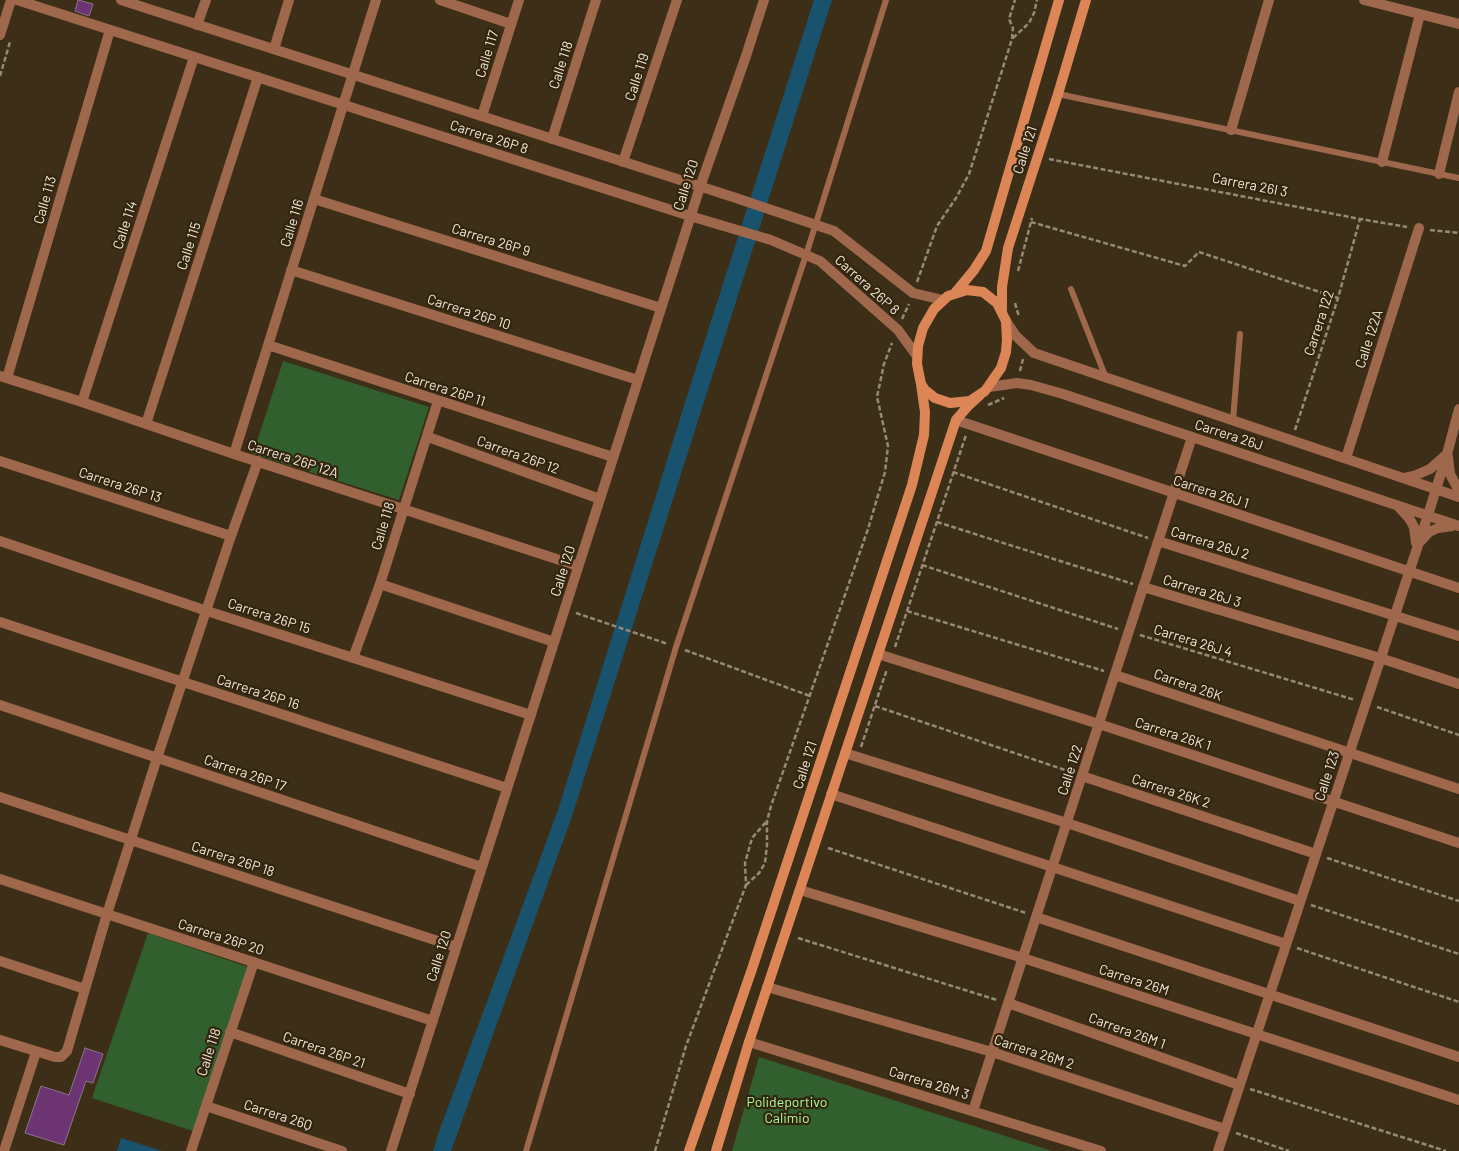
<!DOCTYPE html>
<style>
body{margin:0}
canvas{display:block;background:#3d2f17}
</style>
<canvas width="1459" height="1151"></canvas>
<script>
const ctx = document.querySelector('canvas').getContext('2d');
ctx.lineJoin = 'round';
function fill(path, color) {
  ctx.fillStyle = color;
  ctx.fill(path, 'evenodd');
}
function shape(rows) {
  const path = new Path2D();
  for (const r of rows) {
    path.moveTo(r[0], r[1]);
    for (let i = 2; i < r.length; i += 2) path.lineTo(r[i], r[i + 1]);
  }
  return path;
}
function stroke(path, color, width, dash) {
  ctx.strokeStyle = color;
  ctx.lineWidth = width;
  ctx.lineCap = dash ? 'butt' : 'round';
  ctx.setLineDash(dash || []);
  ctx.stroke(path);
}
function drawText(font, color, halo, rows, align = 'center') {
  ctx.font = font + ' Barlow,sans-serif';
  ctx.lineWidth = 4.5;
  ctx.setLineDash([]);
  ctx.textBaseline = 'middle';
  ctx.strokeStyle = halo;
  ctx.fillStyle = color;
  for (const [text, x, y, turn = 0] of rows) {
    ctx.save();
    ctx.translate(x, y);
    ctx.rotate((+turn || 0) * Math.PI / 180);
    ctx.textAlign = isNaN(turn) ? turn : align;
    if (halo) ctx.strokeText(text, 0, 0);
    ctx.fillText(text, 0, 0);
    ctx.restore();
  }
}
fill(shape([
 [283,361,429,407,399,500,253,454],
 [148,933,248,967,193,1131,92,1098],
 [759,1057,1052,1151,732,1151]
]), '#315f2d');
fill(shape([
 [814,0,832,0,572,816,451,1151,433,1151,441,1126,558,810,688,393],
 [121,1138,162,1151,117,1151]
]), '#19526c');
const building = shape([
 [78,0,93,4,89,16,75,11,78,0],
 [85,1048,103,1054,93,1083,86,1081,64,1145,25,1133,41,1086,69,1095,85,1048]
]);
fill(building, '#6d3474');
stroke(building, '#89748c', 1);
stroke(shape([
 [1013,38,1029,23,1034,13,1037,0],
 [0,76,10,42],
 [1049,159,1360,219,1407,227],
 [1031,222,1185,266,1199,252,1338,298],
 [1430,230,1459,233],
 [1018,271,1032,218],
 [917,282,937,226,956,198,969,174,1012,39,1013,28,1009,19,1015,0],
 [1015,303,1019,317],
 [902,319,909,304],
 [1020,371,1023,359],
 [988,405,1004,398],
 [1295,430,1338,298,1360,219],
 [953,472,1148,538],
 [937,522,1133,584],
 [922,565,1118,629],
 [907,611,1104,671],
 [576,613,668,644],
 [1140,635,1355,700],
 [895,647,966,435],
 [685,650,810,696],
 [875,706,1071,772],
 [1377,707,1459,735],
 [861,747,887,669],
 [828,848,1026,913],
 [1327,858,1459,901],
 [746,885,759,873,765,863,767,845,767,821,771,806,868,529,885,472,888,446,877,397,884,364,892,343],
 [1311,905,1459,954],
 [798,938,997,1000],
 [1297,948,1459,1002],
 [1250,1089,1446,1151],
 [1236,1133,1289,1151],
 [655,1151,686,1046,746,885,745,863,752,838,766,822]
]), '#968a77', 2.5, [5, 2.5]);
stroke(shape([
 [1058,94,1459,178],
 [1071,289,1106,378],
 [1233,420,1240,334],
 [526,1151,676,647,806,255,886,0]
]), '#9f684c', 6);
stroke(shape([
 [17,0,690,216,771,240,820,261,898,330,917,356],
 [440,0,511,24],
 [1364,0,1459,24],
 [197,25,206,0],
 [274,49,289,0],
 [482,116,519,0],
 [1231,130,1269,0],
 [552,139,596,0],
 [623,162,677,0],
 [1382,162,1420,14],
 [1439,174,1459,92],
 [314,199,661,308],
 [291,270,638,380],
 [268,345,613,457],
 [0,376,82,402,234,454,578,566],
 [7,378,110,30],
 [82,402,194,57],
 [956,420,1459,588],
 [146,424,258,77],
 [428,437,600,499],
 [234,454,376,0],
 [1346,458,1419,228],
 [0,461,231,536],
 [0,541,207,611,531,715],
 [1158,541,1459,636],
 [380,584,554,642],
 [1143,587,1380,658,1459,684],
 [0,622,507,788],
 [878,654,1099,724,1459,843],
 [353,658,380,584,438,401],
 [1115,675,1459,789],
 [0,705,482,867],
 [845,753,1067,823,1300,901],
 [1082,776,1316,854],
 [831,794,1286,944],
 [0,797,456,947],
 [0,879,433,1021],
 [800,890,1023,958,1459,1100],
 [1036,917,1459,1057],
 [0,961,85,989],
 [767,987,992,1052,1225,1129],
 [1008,1003,1239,1085],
 [230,1032,410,1094],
 [0,1040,55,1057,61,1057,67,1051,107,914,157,758,231,536,258,461],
 [749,1042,1101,1151],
 [206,1106,342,1151],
 [973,1111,1192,437],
 [4,1151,36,1052],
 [191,1151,254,962],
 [391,1151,700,187,746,56,764,0]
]), '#9f684c', 10);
stroke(shape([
 [121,0,733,197,834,231,913,293,943,300],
 [0,35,11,0],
 [1006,321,1016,336,1034,353,1459,497],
 [989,387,1017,383,1031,385,1063,394,1459,526],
 [1448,457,1450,474,1459,491],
 [1404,478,1414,476,1430,469,1447,454],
 [1398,506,1409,518,1414,527,1416,543],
 [1420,542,1429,532,1438,528,1452,526],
 [1218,1151,1428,515,1447,454,1459,409]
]), '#9f684c', 10);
stroke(shape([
 [967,290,983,292,997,303,1006,321,1007,340,1006,352,1001,368,985,391,970,401,950,403,935,398,925,390,921,384,917,364,918,346,923,328,934,309,948,296,967,290],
 [955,293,974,270,986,251,1059,0],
 [1002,310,1002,287,1008,248,1058,94,1086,0],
 [689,1151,752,969,912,485,924,435,925,412,921,384],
 [716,1151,749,1042,956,420,968,406,980,395]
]), '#dc8557', 10);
drawText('14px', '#f0e7d9', '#33250d', [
 ["Calle 117",487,54,-73],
 ["Calle 118",561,65,-72],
 ["Calle 119",637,77,-72],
 ["Carrera 26P 8",489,137,18],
 ["Calle 121",1025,150,-72],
 ["Calle 120",686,185,-72],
 ["Carrera 26I 3",1250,185,11],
 ["Calle 113",45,200,-74],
 ["Calle 116",292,223,-73],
 ["Calle 114",125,225,-72],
 ["Carrera 26P 9",491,240,17],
 ["Calle 115",189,246,-72],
 ["Carrera 26P 8",867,285,42],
 ["Carrera 26P 10",469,312,18],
 ["Carrera 122",1319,323,-72],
 ["Calle 122A",1369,339,-72],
 ["Carrera 26P 11",445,389,18],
 ["Carrera 26J",1229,435,18],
 ["Carrera 26P 12",518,455,20],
 ["Carrera 26P 12A",293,459,18],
 ["Carrera 26P 13",120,485,18],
 ["Carrera 26J 1",1211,492,18],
 ["Calle 118",383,526,-73],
 ["Carrera 26J 2",1210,543,17],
 ["Calle 120",563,571,-72],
 ["Carrera 26J 3",1202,591,17],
 ["Carrera 26P 15",269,616,18],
 ["Carrera 26J 4",1193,641,17],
 ["Carrera 26K",1188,685,19],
 ["Carrera 26P 16",258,692,18],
 ["Carrera 26K 1",1173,734,18],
 ["Calle 121",805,765,-72],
 ["Calle 122",1070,770,-72],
 ["Carrera 26P 17",245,773,19],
 ["Calle 123",1327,776,-72],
 ["Carrera 26K 2",1171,791,18],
 ["Carrera 26P 18",233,859,18],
 ["Carrera 26P 20",221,937,18],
 ["Calle 120",439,956,-72],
 ["Carrera 26M",1134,980,18],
 ["Carrera 26M 1",1127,1031,20],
 ["Carrera 26P 21",324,1050,19],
 ["Calle 118",209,1052,-72],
 ["Carrera 26M 2",1034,1052,18],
 ["Carrera 26M 3",929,1083,17],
 ["Carrera 26Q",278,1115,18]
]);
drawText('14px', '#a5fb9c', '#33250d', [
 ["Polideportivo",787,1102],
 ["Calimio",787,1118]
]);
</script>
